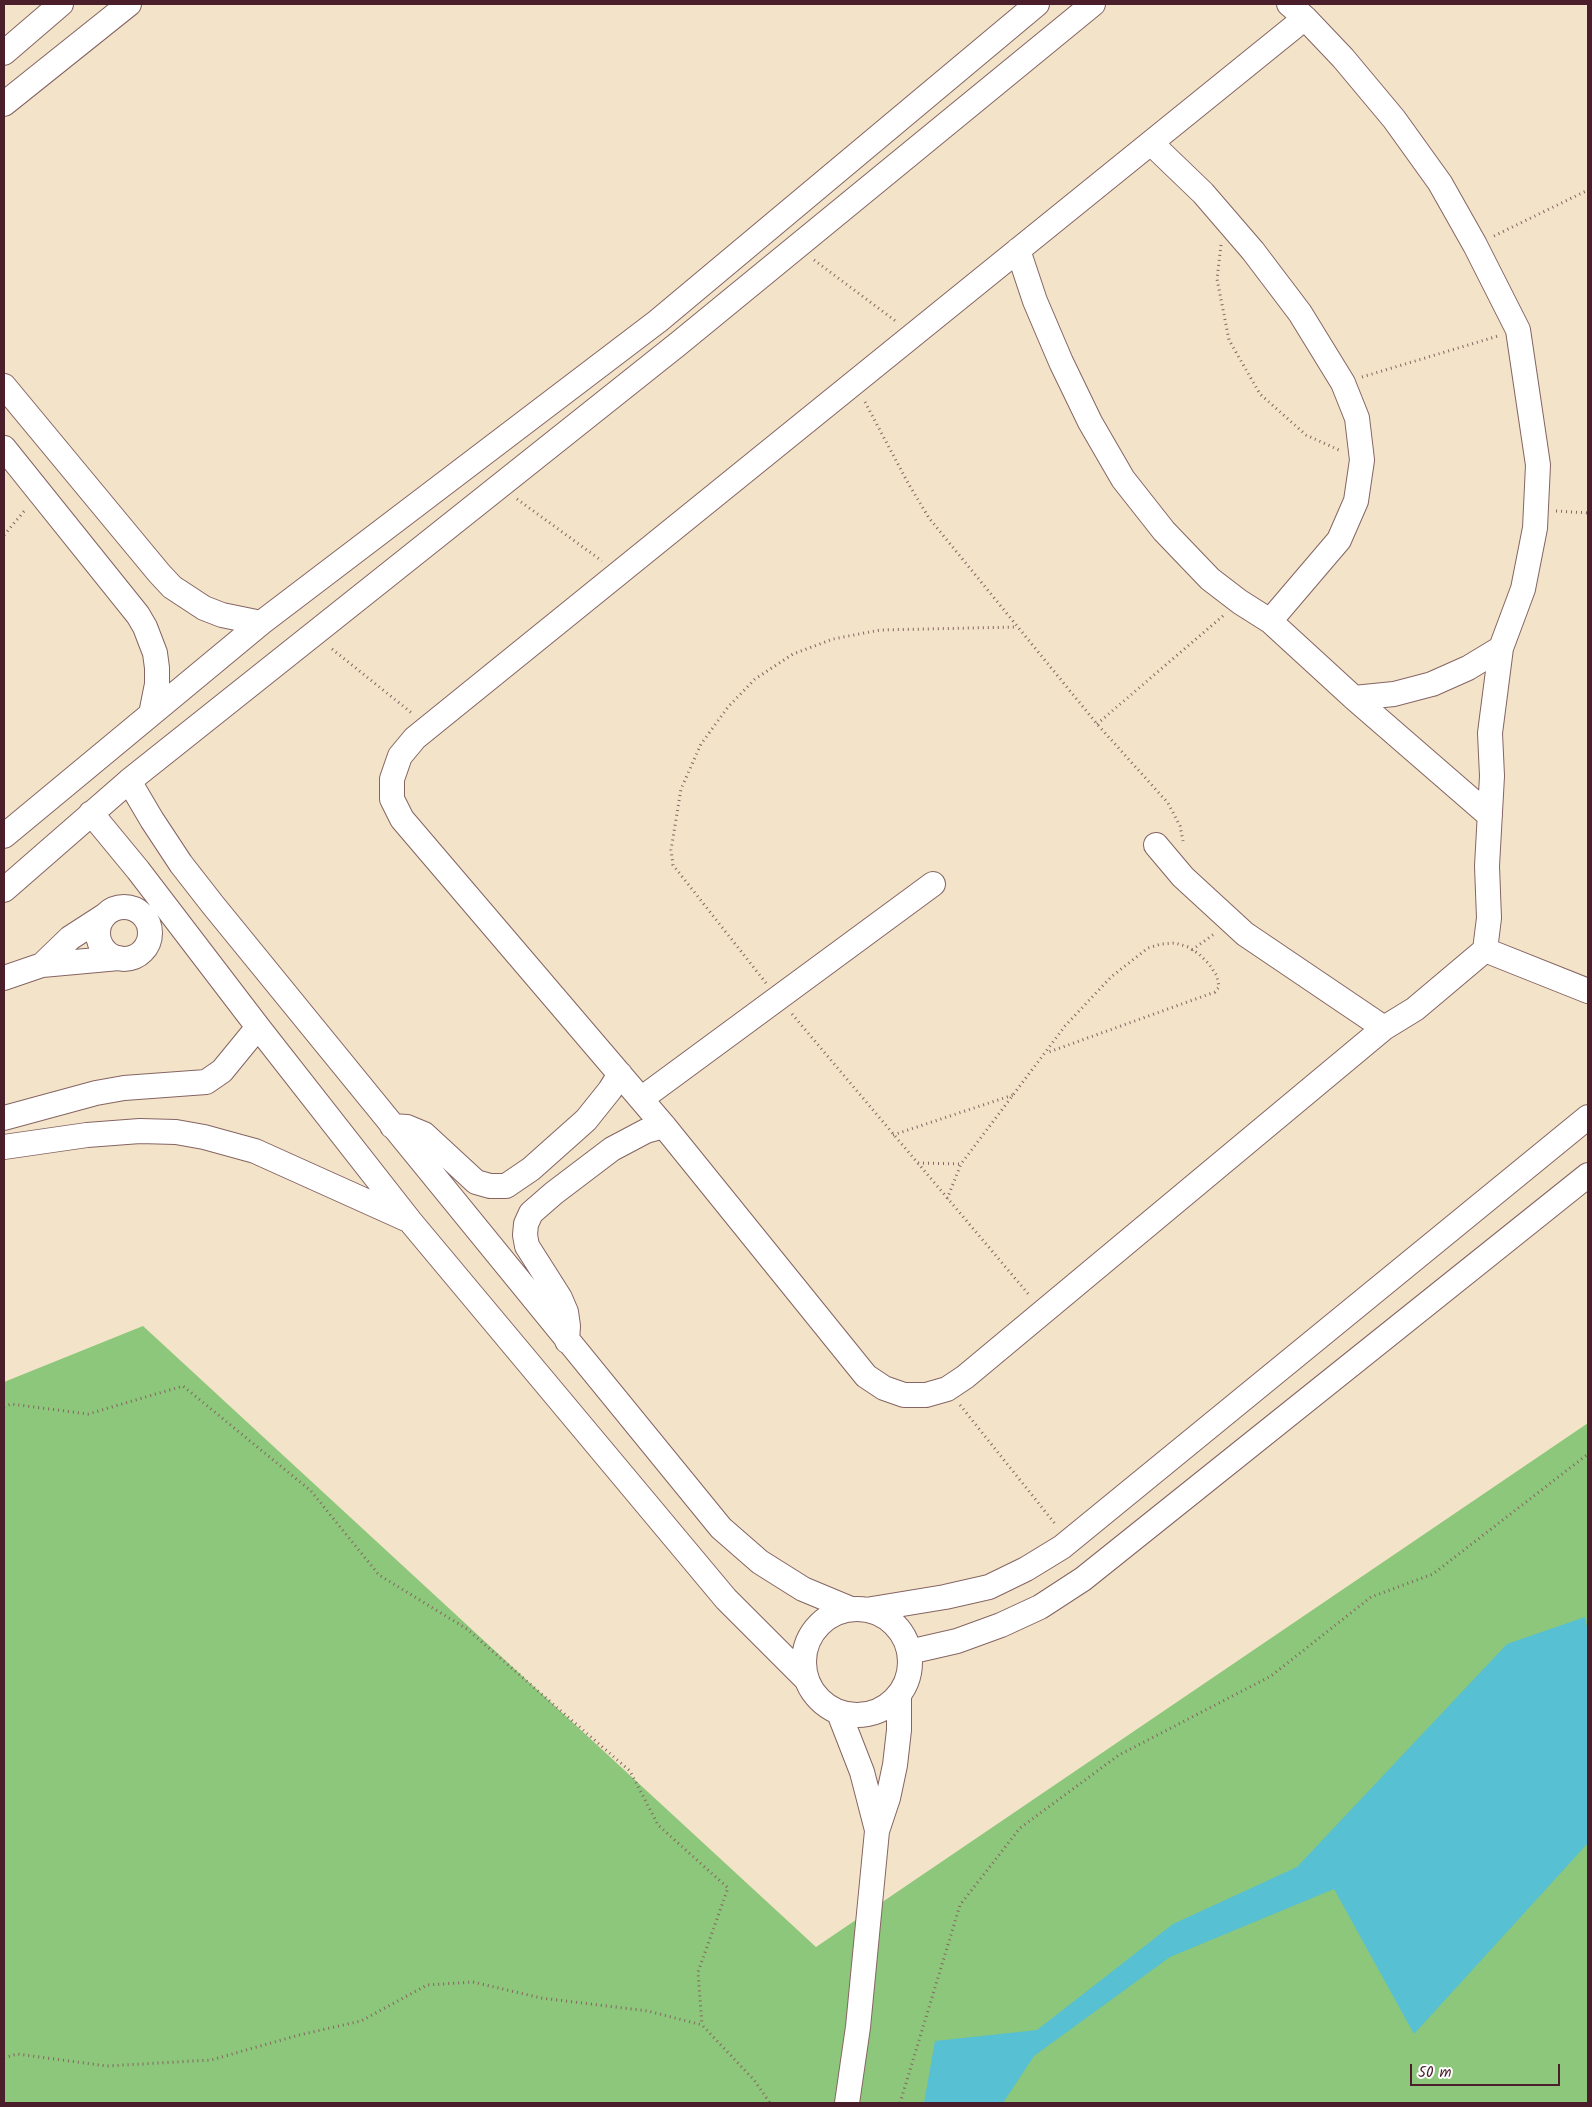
<!DOCTYPE html>
<style>
body{margin:0}
#map{position:relative;width:1592px;height:2107px;overflow:hidden;background:#f3e4c9;font-family:Kalam,sans-serif}
canvas{display:block}
.frame{position:absolute;inset:0;border:5px solid #4a1f2b;pointer-events:none}
.scale{position:absolute;left:1410px;top:2064px;width:150px;height:22px;box-sizing:border-box;border:2px solid #4a1f2b;border-top:0;padding-left:6px;font-size:15px;line-height:18px;white-space:nowrap;color:#4a1f2b;-webkit-text-stroke:4px #fff;paint-order:stroke}
</style>
<div id="map">
<canvas width="1592" height="2107"></canvas>
<div class="frame"></div>
<div class="scale">50 m</div>
</div>
<script>
const ctx = document.querySelector('canvas').getContext('2d');
ctx.lineJoin = 'round';
function fill(path, color) {
  ctx.fillStyle = color;
  ctx.fill(path, 'evenodd');
}
function shape(rows) {
  const path = new Path2D();
  for (const r of rows) {
    if (r.length === 3) {
      path.moveTo(r[0] + r[2], r[1]);
      path.arc(r[0], r[1], r[2], 0, 2 * Math.PI);
      continue;
    }
    path.moveTo(r[0], r[1]);
    for (let i = 2; i < r.length; i += 2) path.lineTo(r[i], r[i + 1]);
  }
  return path;
}
function stroke(path, color, width, dash) {
  ctx.strokeStyle = color;
  ctx.lineWidth = width;
  ctx.lineCap = dash ? 'butt' : 'round';
  ctx.setLineDash(dash || []);
  ctx.stroke(path);
}
fill(shape([
 [143,1326,816,1947,1588,1423,1588,2103,4,2103,4,1382]
]), '#8cc77b');
fill(shape([
 [1585,1617,1588,1633,1588,1843,1414,2034,1334,1889,1170,1957,1034,2056,1003,2103,924,2103,935,2041,1037,2030,1173,1924,1297,1867,1507,1644]
]), '#57c0d3');
const minor = shape([
 [1289,4,1305,18,1343,58,1394,119,1440,183,1475,245,1518,330,1538,465,1535,528,1523,589,1501,648,1490,733,1492,776,1487,866,1489,918,1485,950,1415,1009,1384,1028,965,1377,947,1389,926,1395,904,1395,884,1388,866,1376,664,1126,402,819,392,799,392,779,400,756,415,738,1305,18],
 [4,53,61,4],
 [4,104,129,4],
 [1151,143,1203,193,1253,251,1300,313,1343,383,1357,418,1362,460,1356,501,1339,540,1270,621],
 [1018,250,1035,301,1061,362,1090,422,1123,479,1164,531,1210,579,1240,602,1270,621,1354,698,1490,816],
 [4,386,159,573,172,587,204,608,222,615,261,623],
 [4,448,138,615,145,627,155,653,157,668,157,684,151,714],
 [1354,698,1394,694,1432,684,1468,668,1501,648],
 [129,781,152,820,181,864,213,905,721,1528,760,1562,803,1589,851,1609],
 [91,813,138,870,258,1027,410,1221,726,1599,807,1680],
 [4,836,261,623,658,321,1037,4],
 [1156,845,1183,877,1245,934,1384,1028],
 [4,890,129,781,678,344,1093,4],
 [124,933,26],
 [1485,950,1588,991],
 [42,965,70,938,104,916],
 [4,978,42,965,119,958],
 [641,1099,933,884],
 [4,1118,96,1093,124,1088,206,1082,222,1071,258,1027],
 [392,1126,407,1127,424,1134,476,1182,490,1186,506,1186,531,1169,586,1120,610,1090,620,1074],
 [4,1147,87,1135,140,1131,176,1132,204,1137,255,1151,406,1219],
 [567,1341,568,1326,566,1312,560,1298,527,1246,525,1235,526,1224,531,1213,554,1193,612,1149,646,1131,664,1126],
 [857,1662,53],
 [866,1610,945,1597,989,1587,1026,1569,1062,1547,1588,1117],
 [909,1652,957,1641,1001,1625,1040,1607,1083,1579,1588,1175],
 [839,1713,862,1772,877,1830],
 [847,2103,858,2027,877,1831,888,1798,895,1765,899,1730,899,1696]
]);
stroke(minor, '#856462', 26);
stroke(shape([
 [1494,236,1588,190],
 [1221,245,1217,279,1229,340,1260,394,1306,435,1339,450],
 [814,260,897,322],
 [1362,377,1498,336],
 [865,402,908,483,929,518,1097,724,1168,803,1180,826,1183,841],
 [517,499,602,561],
 [1556,511,1588,513],
 [4,535,26,509],
 [332,649,413,714],
 [1097,724,1224,615],
 [1192,950,1214,934],
 [766,983,673,865,671,850,681,789,701,744,728,707,755,679,793,654,833,639,880,630,1017,627],
 [792,1014,1030,1296],
 [893,1135,1013,1095],
 [918,1163,961,1164],
 [947,1199,961,1164,1065,1026,1111,977,1148,948,1161,944,1175,943,1188,947,1199,954,1209,964,1217,976,1219,987,1215,992,1046,1053],
 [960,1405,1056,1525],
 [4,1407,11,1404,88,1414,183,1386,311,1491,379,1575,467,1629,630,1771,658,1825,728,1888,698,1972,702,2025],
 [4,2058,17,2054,107,2066,211,2060,299,2035,361,2021,427,1985,473,1982,541,1998,648,2011,702,2025,754,2080,770,2103],
 [900,2103,960,1905,1020,1828,1119,1755,1271,1676,1371,1597,1433,1574,1588,1454]
]), '#856462', 3, [1, 4]);
stroke(minor, '#fff', 24);
</script>
